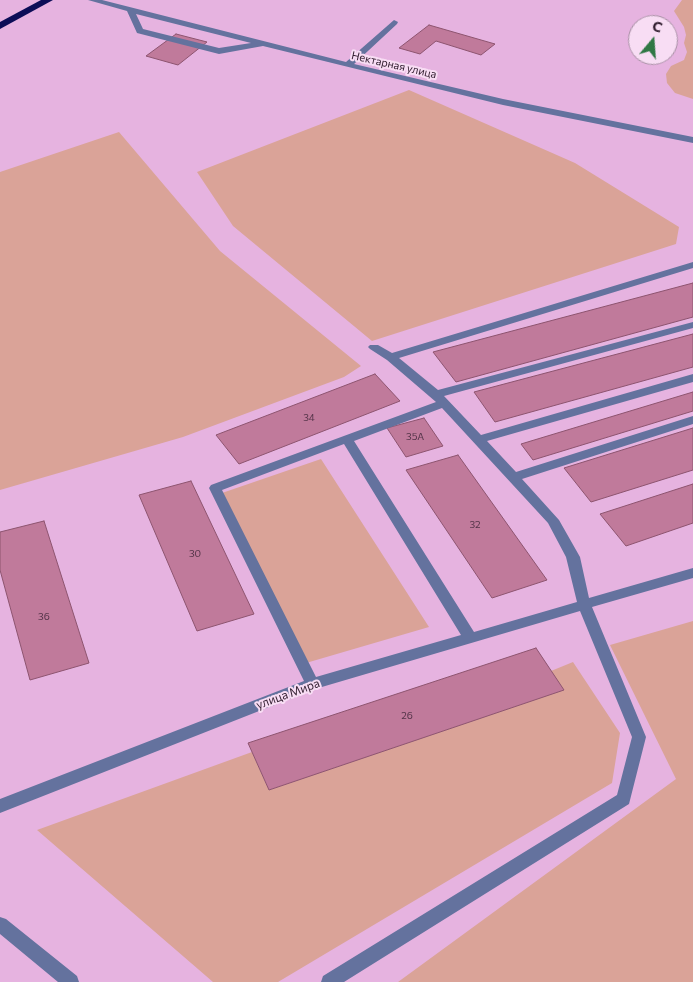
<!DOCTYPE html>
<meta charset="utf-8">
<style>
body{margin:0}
#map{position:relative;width:693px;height:982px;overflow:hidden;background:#e6b3e0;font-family:Commissioner,sans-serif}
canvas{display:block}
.north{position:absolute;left:628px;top:15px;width:50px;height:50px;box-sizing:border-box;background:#f8ddf4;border:1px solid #a890a5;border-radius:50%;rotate:18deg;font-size:14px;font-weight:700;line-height:20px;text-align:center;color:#301d2e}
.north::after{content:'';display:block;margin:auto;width:18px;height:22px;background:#307845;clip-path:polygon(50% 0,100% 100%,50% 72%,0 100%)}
</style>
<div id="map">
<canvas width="693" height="982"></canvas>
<div class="north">С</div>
</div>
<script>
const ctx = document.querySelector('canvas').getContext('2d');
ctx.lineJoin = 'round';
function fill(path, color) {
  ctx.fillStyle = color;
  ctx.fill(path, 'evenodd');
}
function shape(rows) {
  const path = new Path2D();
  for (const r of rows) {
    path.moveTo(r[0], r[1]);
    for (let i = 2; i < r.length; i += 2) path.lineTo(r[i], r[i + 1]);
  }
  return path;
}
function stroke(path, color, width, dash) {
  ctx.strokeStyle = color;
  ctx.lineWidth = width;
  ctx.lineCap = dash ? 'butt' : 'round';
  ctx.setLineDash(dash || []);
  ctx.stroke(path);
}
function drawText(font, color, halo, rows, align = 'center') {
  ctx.font = font + ' Commissioner,sans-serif';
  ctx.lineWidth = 4;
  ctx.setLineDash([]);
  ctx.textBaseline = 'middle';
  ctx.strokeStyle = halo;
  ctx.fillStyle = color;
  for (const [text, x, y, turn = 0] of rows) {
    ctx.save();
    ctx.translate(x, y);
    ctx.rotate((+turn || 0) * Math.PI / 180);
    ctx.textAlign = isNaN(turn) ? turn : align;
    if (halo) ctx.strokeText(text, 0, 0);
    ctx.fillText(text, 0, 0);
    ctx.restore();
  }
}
fill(shape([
 [682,0,693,0,693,99,675,93,667,83,666,74,671,66,684,60,687,52,684,43,686,35,684,27,674,11],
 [409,90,575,163,679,227,676,244,372,341,233,226,197,172],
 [119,132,220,251,361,366,344,377,183,437,0,490,0,172],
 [321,459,429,627,306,663,222,493],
 [693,621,693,982,398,982,676,779,610,645],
 [573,662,620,733,612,783,278,982,213,982,37,830,252,752,269,790,563,690,551,671]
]), '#daa398');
const building = shape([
 [429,25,495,44,481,55,436,41,420,54,399,48,429,25],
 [176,34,207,42,178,65,146,56,176,34],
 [693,283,693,317,456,382,433,352,693,283],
 [693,334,693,367,495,422,474,392,693,334],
 [375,374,400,401,239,464,216,435,375,374],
 [693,392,693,411,533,460,521,444,693,392],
 [424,418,443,446,406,457,387,428,424,418],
 [693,428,693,470,591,502,564,468,693,428],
 [458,455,547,580,492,598,406,470,458,455],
 [191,481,254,614,197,631,139,495,191,481],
 [693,484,693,523,626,546,600,514,693,484],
 [44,521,89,663,30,680,0,570,0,532,44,521],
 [536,648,564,690,269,790,248,743,536,648]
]);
fill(building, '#c07a9b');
stroke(building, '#8d546f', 1);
fill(shape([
 [88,0,102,0,346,62,394,20,398,22,397,24,354,64,503,99,693,137,693,143,503,105,263,46,219,54,137,33,127,11,88,0],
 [136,14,251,43,219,48,143,29,136,14],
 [693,262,693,268,399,358,438,390,693,322,693,328,444,396,481,435,693,374,693,382,487,441,516,472,693,416,693,424,522,479,559,520,580,557,589,598,693,568,693,578,592,607,646,737,629,804,344,982,321,982,323,976,617,795,632,737,580,611,315,689,0,813,0,799,304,681,209,488,211,485,436,402,387,360,370,349,368,347,370,345,378,345,392,353,693,262],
 [442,408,548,523,566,557,577,602,474,632,354,441,442,408],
 [344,444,461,635,316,677,222,490,344,444],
 [0,917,6,919,77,976,79,982,58,982,0,934,0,917]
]), '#64729e');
fill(shape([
 [41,0,53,0,0,29,0,22,41,0]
]), '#0c0d57');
drawText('10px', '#543449', null, [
 ["34",309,418],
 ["35А",415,437],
 ["32",475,525],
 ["30",195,554],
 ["36",44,617],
 ["26",407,716]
]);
drawText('11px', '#301d2e', '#f8ddf4', [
 ["Нектарная улица",394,65,13]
]);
drawText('12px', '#301d2e', '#f8ddf4', [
 ["улица Мира",288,694,-20]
]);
</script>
